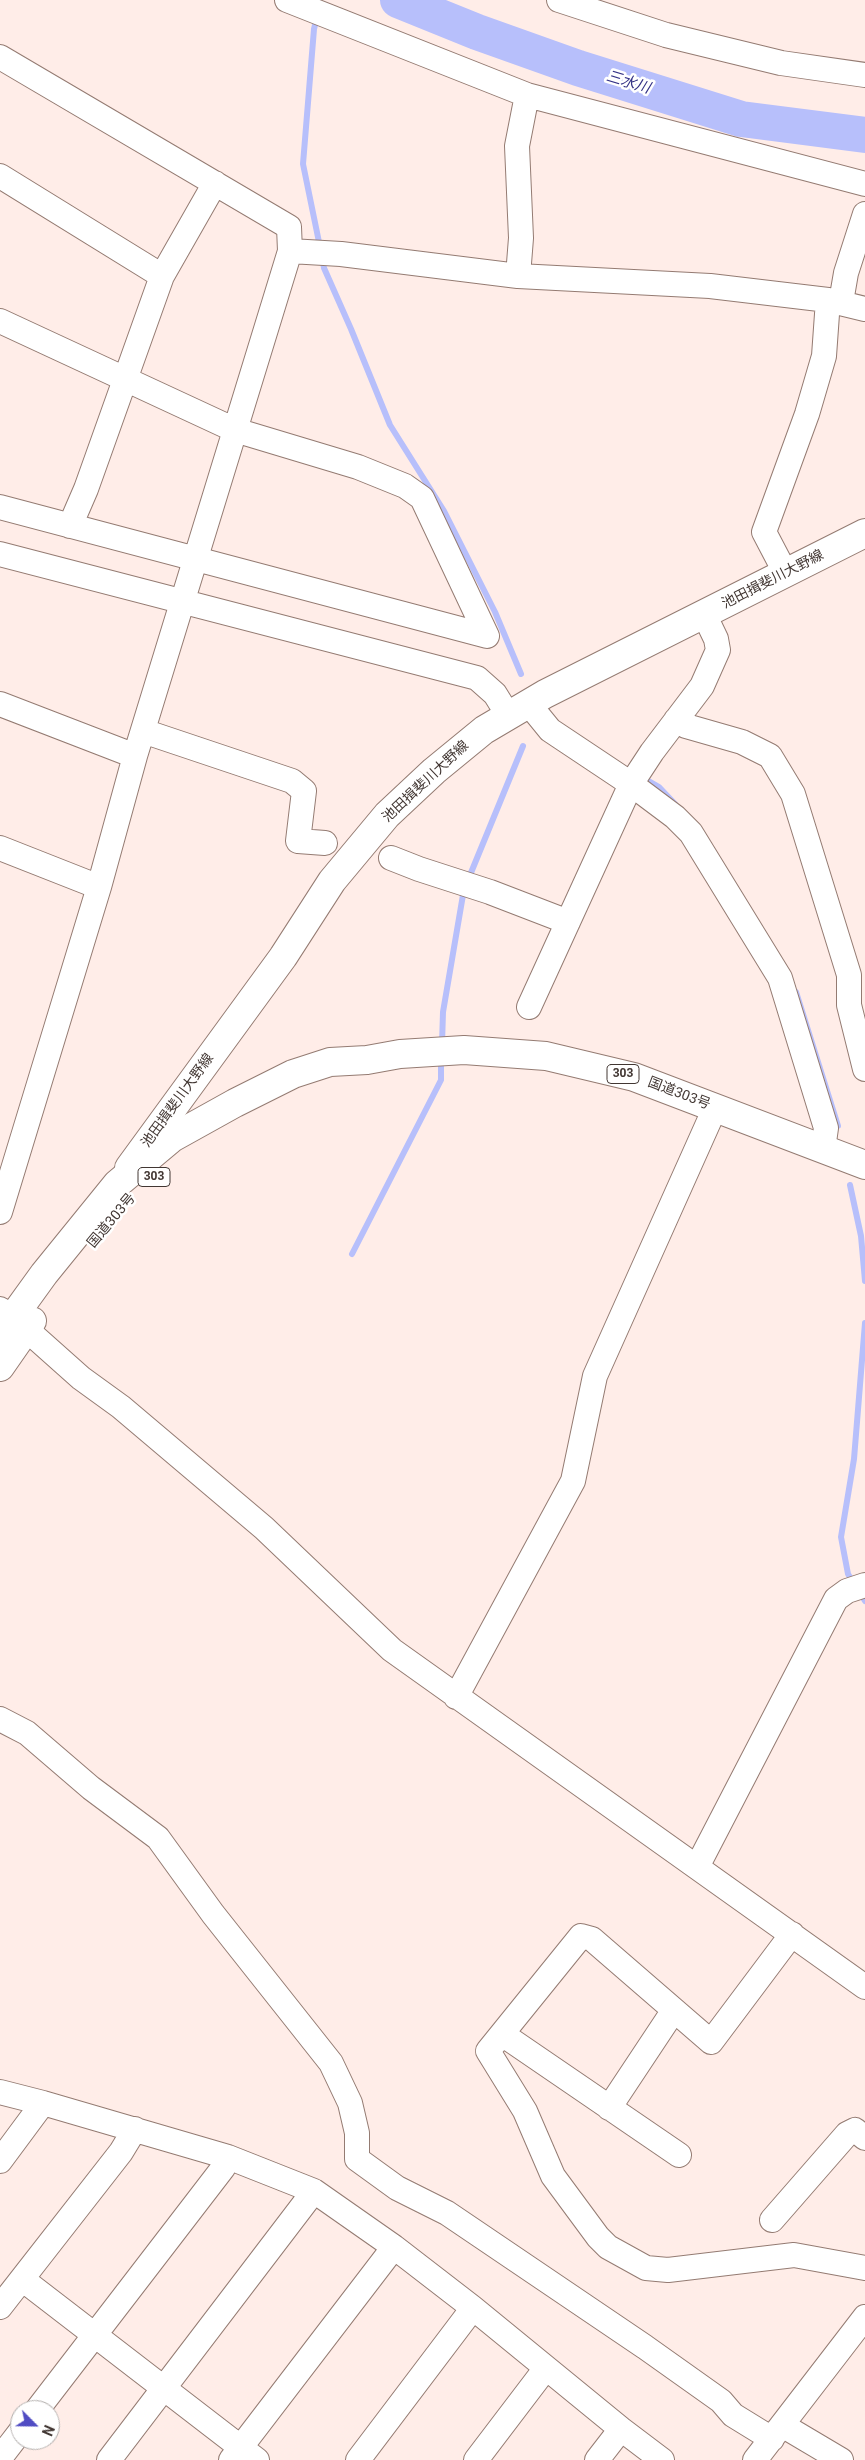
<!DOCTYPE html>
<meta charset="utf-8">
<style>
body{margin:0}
#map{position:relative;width:865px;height:2460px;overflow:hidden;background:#ffede8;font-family:Roboto,sans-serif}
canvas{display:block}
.north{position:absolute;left:10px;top:2400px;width:50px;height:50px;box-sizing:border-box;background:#fff;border:1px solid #b3afad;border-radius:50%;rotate:113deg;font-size:14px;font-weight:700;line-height:20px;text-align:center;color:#423733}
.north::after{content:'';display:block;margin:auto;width:18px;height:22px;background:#504cc3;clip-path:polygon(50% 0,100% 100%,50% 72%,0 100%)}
</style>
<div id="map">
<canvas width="865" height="2460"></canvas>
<div class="north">N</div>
</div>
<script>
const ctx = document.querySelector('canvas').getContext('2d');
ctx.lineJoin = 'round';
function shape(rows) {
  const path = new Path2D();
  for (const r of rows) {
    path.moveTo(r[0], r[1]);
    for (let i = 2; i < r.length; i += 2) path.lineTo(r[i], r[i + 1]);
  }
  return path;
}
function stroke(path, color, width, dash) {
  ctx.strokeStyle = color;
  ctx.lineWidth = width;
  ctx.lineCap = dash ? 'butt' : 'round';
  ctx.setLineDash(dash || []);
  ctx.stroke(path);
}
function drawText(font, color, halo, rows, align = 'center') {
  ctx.font = font + ' Roboto,"Noto Sans JP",sans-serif';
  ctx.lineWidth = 5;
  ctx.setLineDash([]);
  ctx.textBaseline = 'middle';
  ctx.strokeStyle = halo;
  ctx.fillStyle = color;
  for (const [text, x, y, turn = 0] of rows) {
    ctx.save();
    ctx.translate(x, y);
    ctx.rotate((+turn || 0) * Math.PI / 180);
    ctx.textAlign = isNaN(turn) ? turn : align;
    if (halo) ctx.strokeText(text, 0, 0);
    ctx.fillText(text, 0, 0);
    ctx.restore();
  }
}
stroke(shape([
 [317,17,314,29,303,164,320,247],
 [322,257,324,268,351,329,390,425,444,511,495,612,521,674],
 [640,776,659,787,675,804],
 [468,880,523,746],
 [796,992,838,1126],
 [442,1044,443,1012,464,889],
 [850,1185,861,1236,865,1281],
 [352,1254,441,1080,441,1057],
 [865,1323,854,1459,841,1537,848,1574,865,1601]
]), '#b7bffb', 6);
stroke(shape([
 [398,0,477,32,578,68,741,119,865,135]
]), '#b7bffb', 36);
const minor = shape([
 [287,0,527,95,865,184],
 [559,0,666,35,781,63,865,75],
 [0,57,289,227,290,251,135,756,99,887,0,1212],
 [0,176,162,276],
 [290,251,341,254,518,276,710,286,828,300,865,309],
 [518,276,521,238,517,146,527,95],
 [841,302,846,273,865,214],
 [0,321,235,430,358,467,405,486,422,498,487,636,0,507],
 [70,526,86,489,162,276,215,183],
 [0,554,477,678,495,694,508,715],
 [786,574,764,532,807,414,824,356,828,300],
 [528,703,550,730,631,784,675,817,691,833,780,978,826,1128,823,1149],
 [0,704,135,756],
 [676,720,686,726,742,742,770,756,793,794,849,975,849,1005,865,1069],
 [143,731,292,781,304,791,298,841,325,843],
 [0,848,99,887],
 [391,858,419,869,490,892,568,922],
 [529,1007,631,784,652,752,702,686,718,650,716,639,704,614],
 [0,1309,26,1329,81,1378,121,1407,264,1528,392,1650,865,1987],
 [456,1697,573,1481,595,1376,715,1108],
 [0,1719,27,1733,91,1788,158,1838,213,1914,331,2063,350,2103,357,2133,357,2159,397,2188,447,2213,645,2347,721,2401,733,2415,772,2439],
 [697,1867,836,1599,847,1591,865,1585],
 [792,1934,711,2042,592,1939,581,1936,488,2051,525,2111,553,2176,598,2237,608,2247,646,2268,668,2270,794,2255,865,2268],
 [502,2034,679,2155],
 [0,2092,43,2103,228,2157,314,2191,394,2247,473,2308,621,2429,662,2460],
 [609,2108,674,2010],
 [0,2161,43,2103],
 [772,2220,847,2134,855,2130,865,2138],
 [22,2279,257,2460],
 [0,2307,121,2152,135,2129],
 [37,2410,223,2168,228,2157],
 [782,2425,841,2460],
 [0,2458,20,2432],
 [109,2460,314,2191],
 [231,2460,394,2247],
 [358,2460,473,2308],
 [476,2460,546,2368],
 [597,2460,621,2429],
 [755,2460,865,2317]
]);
const major = shape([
 [129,1168,283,957,332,881,387,815,434,771,484,730,545,694,865,533]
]);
const highway = shape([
 [0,1335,44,1274,117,1184,172,1138,235,1103,293,1074,330,1062,367,1060,400,1054,464,1050,546,1056,634,1077,865,1165],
 [0,1367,32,1321]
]);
stroke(minor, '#947b72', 26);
stroke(major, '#947b72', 30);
stroke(highway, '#947b72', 30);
stroke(minor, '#fff', 24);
stroke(major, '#fff', 28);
stroke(highway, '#fff', 28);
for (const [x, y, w] of [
 [623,1074,32],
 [154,1177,32]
]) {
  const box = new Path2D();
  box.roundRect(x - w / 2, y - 9.5, w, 19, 4);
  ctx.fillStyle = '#fff';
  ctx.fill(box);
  stroke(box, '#423733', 1);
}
drawText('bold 12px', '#423733', null, [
 ["303",623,1074],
 ["303",154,1177]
]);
drawText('14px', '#423733', '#fff', [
 ["池田揖斐川大野線",773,580,-27],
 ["池田揖斐川大野線",426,782,-43],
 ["国道303号",679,1094,21],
 ["池田揖斐川大野線",178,1101,-54],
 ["国道303号",112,1221,-50]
]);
drawText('italic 15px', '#333185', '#fff', [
 ["三水川",628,83,17]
]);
</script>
